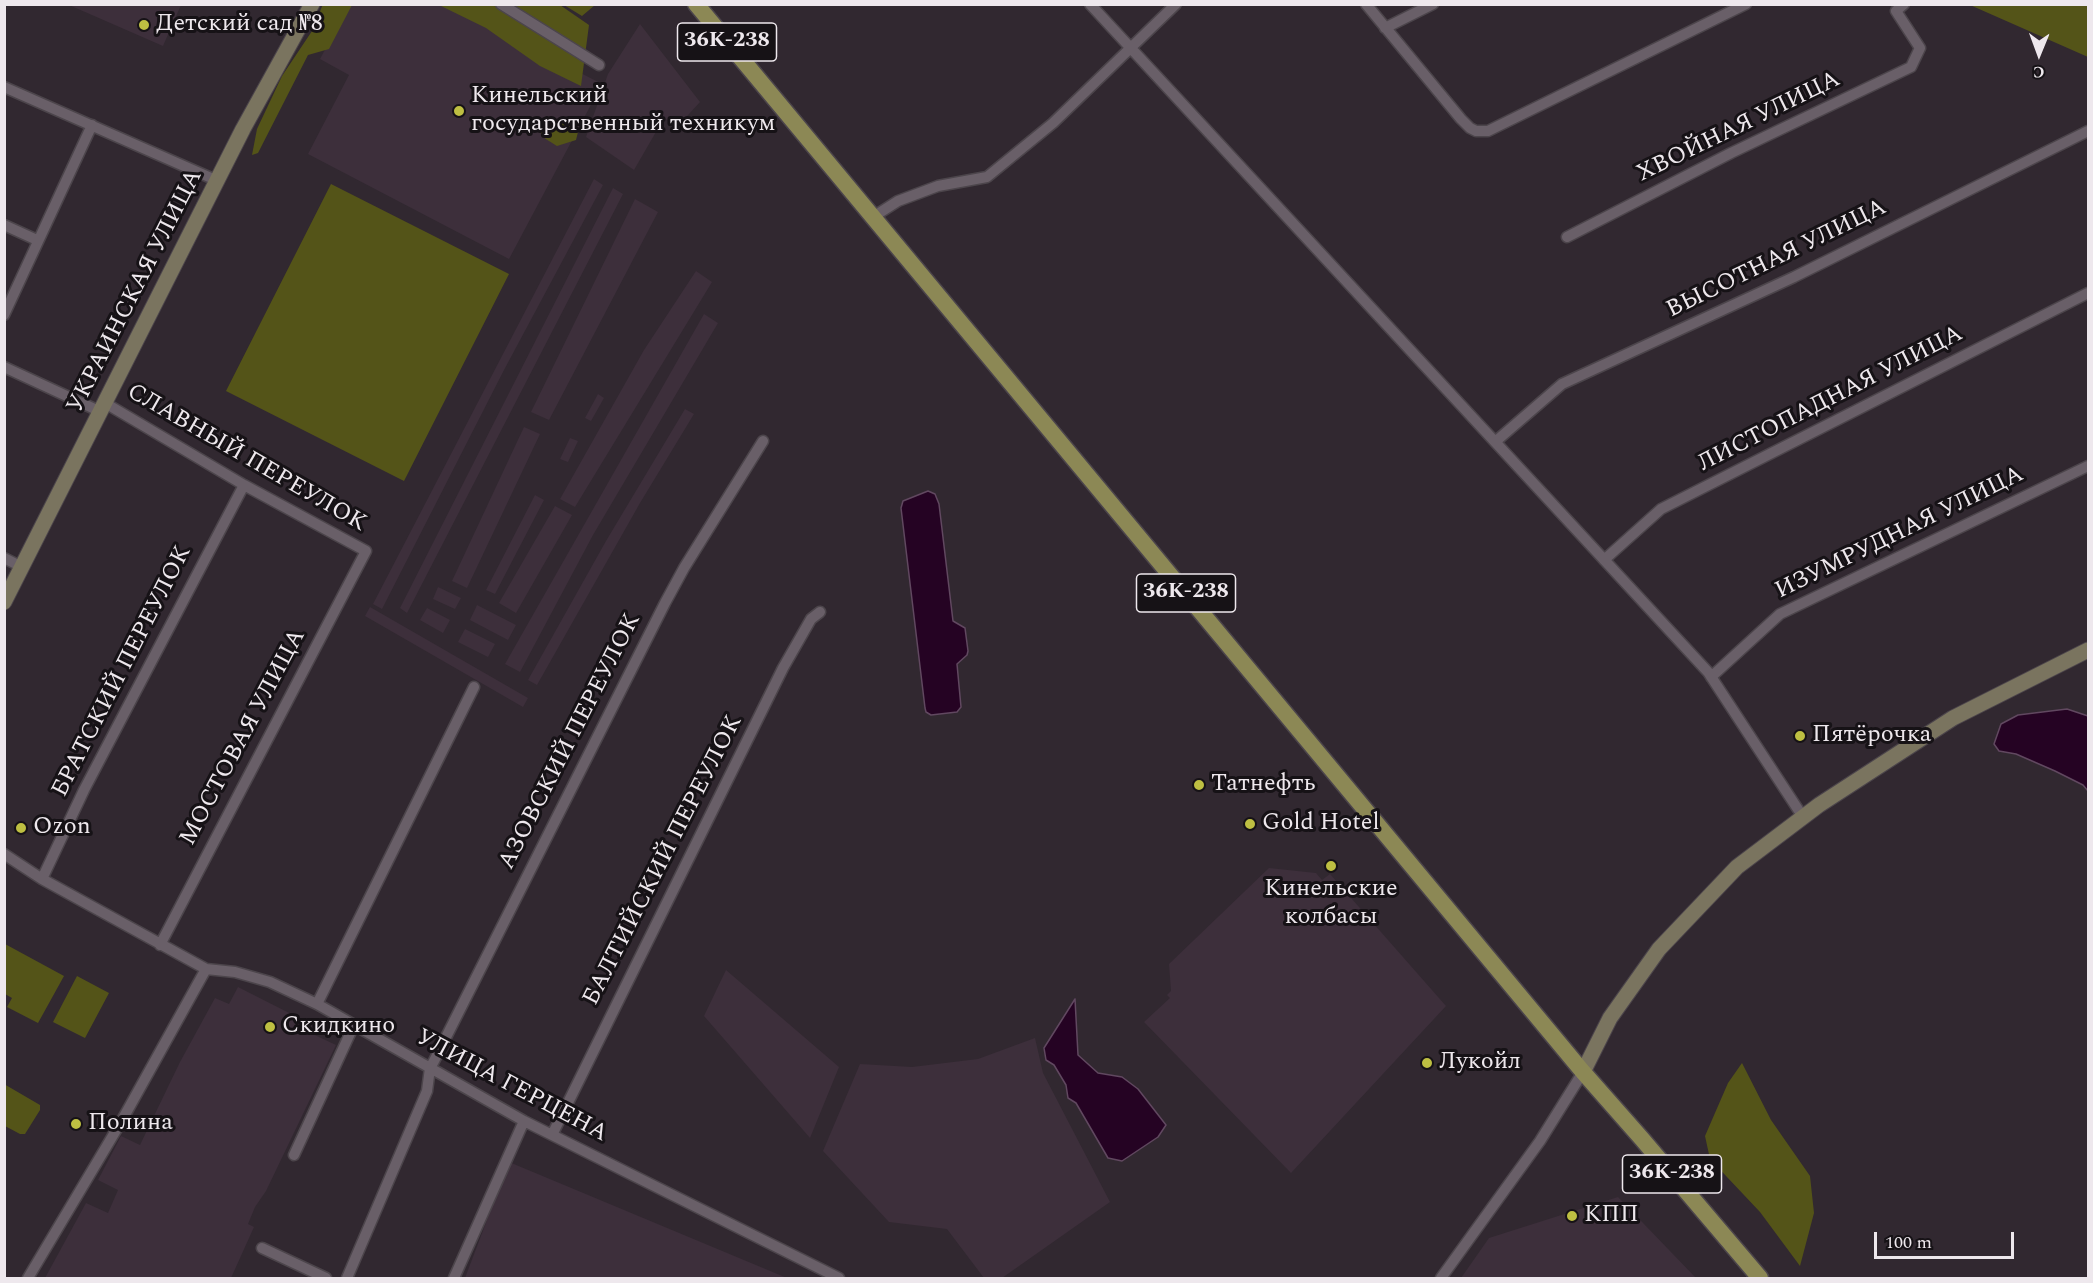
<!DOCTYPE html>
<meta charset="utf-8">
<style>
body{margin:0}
#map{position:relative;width:2093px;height:1283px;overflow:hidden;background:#312830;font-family:Spectral,serif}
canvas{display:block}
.frame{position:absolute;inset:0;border:6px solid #eee8ed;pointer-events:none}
.north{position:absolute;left:2009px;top:24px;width:60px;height:60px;-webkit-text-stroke:4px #161216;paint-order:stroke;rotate:181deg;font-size:16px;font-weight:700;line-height:24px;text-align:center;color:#eee8ed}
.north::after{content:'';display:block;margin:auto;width:21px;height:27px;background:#eee8ed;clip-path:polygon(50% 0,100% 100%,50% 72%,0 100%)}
.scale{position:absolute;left:1874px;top:1232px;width:140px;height:27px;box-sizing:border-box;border:3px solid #eee8ed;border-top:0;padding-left:8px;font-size:18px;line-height:21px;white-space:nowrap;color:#eee8ed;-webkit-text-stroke:4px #161216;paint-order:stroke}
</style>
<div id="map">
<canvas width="2093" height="1283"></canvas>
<div class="frame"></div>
<div class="north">С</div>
<div class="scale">100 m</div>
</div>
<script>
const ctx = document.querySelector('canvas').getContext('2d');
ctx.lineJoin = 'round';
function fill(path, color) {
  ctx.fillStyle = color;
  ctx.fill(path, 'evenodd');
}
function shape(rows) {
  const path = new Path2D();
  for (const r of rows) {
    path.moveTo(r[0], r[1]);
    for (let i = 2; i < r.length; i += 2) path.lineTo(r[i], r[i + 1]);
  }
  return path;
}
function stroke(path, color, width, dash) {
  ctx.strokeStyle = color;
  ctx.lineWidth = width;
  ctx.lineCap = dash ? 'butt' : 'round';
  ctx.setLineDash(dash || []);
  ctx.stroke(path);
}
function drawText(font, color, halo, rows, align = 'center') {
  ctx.font = font + ' Spectral,serif';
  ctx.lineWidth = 6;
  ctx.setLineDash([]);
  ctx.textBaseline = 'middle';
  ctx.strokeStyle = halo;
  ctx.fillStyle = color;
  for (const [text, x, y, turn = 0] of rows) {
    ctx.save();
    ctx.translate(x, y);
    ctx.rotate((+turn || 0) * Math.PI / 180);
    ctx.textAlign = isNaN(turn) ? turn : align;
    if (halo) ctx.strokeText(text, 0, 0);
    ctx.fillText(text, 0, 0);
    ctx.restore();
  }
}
fill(shape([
 [69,5,181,4,181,5,163,46],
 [349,5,449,5,602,84,509,259,308,154,349,75,320,59],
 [640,24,700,102,678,126,664,118,634,170,586,137,608,74],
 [594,179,603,185,504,370,382,609,373,604],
 [613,188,623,194,407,613,400,608],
 [635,199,658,212,549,420,531,412],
 [696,271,712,282,575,507,560,499,644,350],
 [704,314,718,323,593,535,520,672,505,664],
 [598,394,604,398,591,421,585,418],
 [685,409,694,414,640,503,537,685,528,680,606,541],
 [524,427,540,434,467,588,452,581],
 [570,438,578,441,568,462,560,459],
 [535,495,544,500,495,594,486,590],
 [555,506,572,515,516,613,499,603],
 [438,587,461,598,455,609,433,599],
 [477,605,516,625,508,640,470,620],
 [370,607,528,698,523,707,365,616],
 [427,608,450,620,443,633,420,620],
 [465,629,495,644,488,657,458,642],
 [1269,868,1316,873,1322,880,1330,874,1446,1006,1291,1173,1144,1022,1170,998,1167,995,1171,991,1169,964],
 [726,970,839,1067,810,1138,704,1016],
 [238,987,305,1021,302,1029,336,1045,266,1191,255,1207,248,1224,254,1227,231,1278,45,1278,86,1203,108,1213,118,1190,98,1180,121,1136,140,1145,180,1062,215,998,229,1004],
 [1035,1038,1043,1073,1110,1202,1002,1278,984,1278,947,1229,889,1222,823,1151,860,1064,912,1067,978,1059],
 [509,1162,787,1278,465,1278],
 [1618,1197,1696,1278,1461,1278,1489,1238]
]), '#3d2f3b');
fill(shape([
 [323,4,352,5,329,49,308,55,258,153,252,155,257,129,282,76,312,31],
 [439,5,560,5,589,25,581,86,540,66,486,28],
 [564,5,564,4,595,5,582,16],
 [1970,5,2088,5,2088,57],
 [561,122,579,128,576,140,557,146,541,136,541,125],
 [331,184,509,274,404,481,226,391],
 [5,944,64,976,38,1023,7,1007,12,998,5,994],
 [77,976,109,993,85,1038,53,1022],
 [1742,1063,1771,1120,1810,1176,1814,1213,1800,1266,1760,1212,1710,1159,1705,1136,1728,1083],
 [4,1084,40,1105,40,1110,25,1134,20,1134,5,1126]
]), '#545418');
const water = shape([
 [928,491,935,494,939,504,953,621,965,628,968,651,967,655,957,664,961,707,957,712,931,715,926,712,925,708,901,508,903,501,928,491],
 [2067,709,2088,716,2088,791,2083,785,2055,771,2016,754,1999,751,1994,744,2001,724,2018,715,2067,709],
 [1075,999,1078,1055,1098,1073,1122,1077,1138,1089,1166,1125,1158,1137,1122,1161,1108,1158,1076,1103,1068,1098,1066,1085,1054,1065,1046,1060,1044,1048,1075,999]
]);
fill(water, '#250323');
stroke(water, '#614860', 1.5);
const street = shape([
 [501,4,599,65],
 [1090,4,1708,672,1803,817],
 [1366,4,1461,119,1470,128,1476,131,1488,131,1746,4],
 [1385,28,1433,4],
 [4,87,218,181],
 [873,217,898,201,938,186,987,177,1053,123,1176,4],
 [4,225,37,240],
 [1567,237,1731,153,1911,67,1920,48,1896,11,1904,4],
 [4,315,92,125],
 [4,367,99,411],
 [105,403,244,485,366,551,160,945],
 [1495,442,1562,384,1794,277,2088,131],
 [4,558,22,567],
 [1604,560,1661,509,2088,293],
 [1711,677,1780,614,2088,466],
 [4,854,42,879,206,969,235,972,270,982,317,1004,524,1121,839,1278],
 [42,879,84,790,244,485],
 [317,1004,474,687],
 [552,1135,783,668,811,619,820,612],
 [294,1155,354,1025],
 [262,1248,326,1278],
 [28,1278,121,1122,206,969],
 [347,1278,427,1091,430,1068,434,1061,665,603,684,568,763,441],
 [454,1278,524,1121],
 [1441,1278,1540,1141,1583,1072]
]);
const secondary = shape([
 [4,602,243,129,312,4],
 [1583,1072,1610,1018,1659,949,1737,867,1819,805,1953,718,2088,650]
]);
const primary = shape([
 [696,4,1583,1072,1642,1139,1760,1278]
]);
stroke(street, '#4c454b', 13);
stroke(secondary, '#4c454b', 17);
stroke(primary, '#4c454b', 19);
stroke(street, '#695f68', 10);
stroke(secondary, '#7a745f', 15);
stroke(primary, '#8c8855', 16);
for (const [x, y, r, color] of [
 [144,25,6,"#bebf42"],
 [459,111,6,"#bebf42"],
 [1800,736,6,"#bebf42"],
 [1199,785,6,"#bebf42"],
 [1250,824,6,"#bebf42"],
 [21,828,6,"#bebf42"],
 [1331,866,6,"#bebf42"],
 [270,1027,6,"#bebf42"],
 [1427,1063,6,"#bebf42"],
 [76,1124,6,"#bebf42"],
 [1572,1216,6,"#bebf42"]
]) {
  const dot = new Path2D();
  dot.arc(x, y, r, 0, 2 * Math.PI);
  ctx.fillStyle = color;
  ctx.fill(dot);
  stroke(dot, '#161216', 2);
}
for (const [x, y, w] of [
 [727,42,99],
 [1186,593,99],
 [1672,1174,99]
]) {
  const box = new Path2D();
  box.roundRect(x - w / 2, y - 19, w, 38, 4.5);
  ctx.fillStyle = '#161216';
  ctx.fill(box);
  stroke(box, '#eee8ed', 1.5);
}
drawText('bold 22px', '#eee8ed', null, [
 ["36К-238",727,42],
 ["36К-238",1186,593],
 ["36К-238",1672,1174]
]);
drawText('24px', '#eee8ed', '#161216', [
 ["Детский сад №8",156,25],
 ["Кинельский",471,97],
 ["государственный техникум",471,125],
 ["Пятёрочка",1812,736],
 ["Татнефть",1211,785],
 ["Gold Hotel",1262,824],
 ["Ozon",33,828],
 ["Кинельские",1331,890,"center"],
 ["колбасы",1331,918,"center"],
 ["Скидкино",282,1027],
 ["Лукойл",1439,1063],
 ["Полина",88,1124],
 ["КПП",1584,1216]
], 'left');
drawText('24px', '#eee8ed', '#161216', [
 ["ХВОЙНАЯ УЛИЦА",1739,128,-26],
 ["ВЫСОТНАЯ УЛИЦА",1777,260,-26],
 ["УКРАИНСКАЯ УЛИЦА",136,292,-63],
 ["ЛИСТОПАДНАЯ УЛИЦА",1831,400,-27],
 ["СЛАВНЫЙ ПЕРЕУЛОК",246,459,30],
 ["ИЗУМРУДНАЯ УЛИЦА",1900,534,-26],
 ["БРАТСКИЙ ПЕРЕУЛОК",123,672,-63],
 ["МОСТОВАЯ УЛИЦА",244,738,-62],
 ["АЗОВСКИЙ ПЕРЕУЛОК",571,742,-63],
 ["БАЛТИЙСКИЙ ПЕРЕУЛОК",664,861,-63],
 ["УЛИЦА ГЕРЦЕНА",511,1087,28]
]);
</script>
